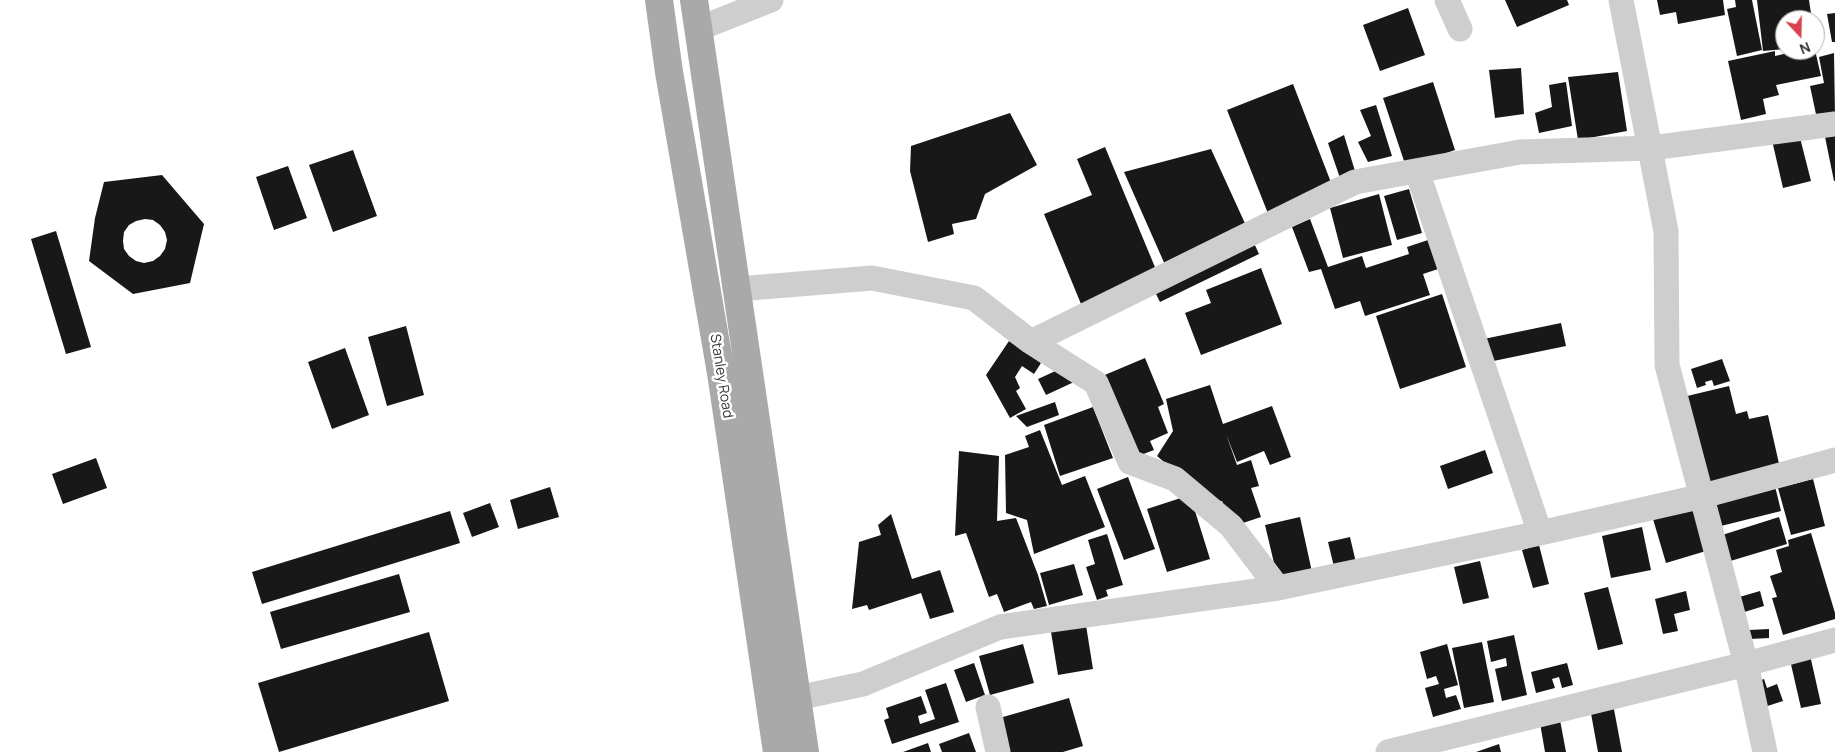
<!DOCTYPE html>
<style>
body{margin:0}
#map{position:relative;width:1835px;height:752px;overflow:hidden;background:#fff;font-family:Manrope,sans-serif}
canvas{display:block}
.north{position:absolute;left:1775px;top:10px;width:50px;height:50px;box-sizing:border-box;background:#fff;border:1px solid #adadad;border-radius:50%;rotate:159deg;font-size:14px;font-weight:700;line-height:20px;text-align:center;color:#313131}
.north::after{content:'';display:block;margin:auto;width:18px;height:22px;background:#d8424f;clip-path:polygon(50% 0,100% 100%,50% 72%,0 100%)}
</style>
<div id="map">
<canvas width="1835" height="752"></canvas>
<div class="north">N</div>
</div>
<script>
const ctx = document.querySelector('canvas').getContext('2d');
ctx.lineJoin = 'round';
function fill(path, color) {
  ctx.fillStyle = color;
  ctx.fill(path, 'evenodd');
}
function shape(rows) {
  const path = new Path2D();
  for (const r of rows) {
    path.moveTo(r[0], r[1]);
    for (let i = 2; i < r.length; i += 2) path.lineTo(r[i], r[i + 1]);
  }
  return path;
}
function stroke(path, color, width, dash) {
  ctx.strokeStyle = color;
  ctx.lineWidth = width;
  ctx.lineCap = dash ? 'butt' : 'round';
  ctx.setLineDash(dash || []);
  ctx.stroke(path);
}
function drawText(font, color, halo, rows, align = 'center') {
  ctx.font = font + ' Manrope,sans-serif';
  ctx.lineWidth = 5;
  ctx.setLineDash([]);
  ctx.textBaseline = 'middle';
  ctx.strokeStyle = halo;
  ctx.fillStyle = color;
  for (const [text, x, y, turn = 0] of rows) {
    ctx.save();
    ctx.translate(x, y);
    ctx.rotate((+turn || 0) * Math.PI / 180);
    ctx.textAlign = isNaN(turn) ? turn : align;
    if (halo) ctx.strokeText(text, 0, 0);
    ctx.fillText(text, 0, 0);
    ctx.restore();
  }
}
fill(shape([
 [1505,0,1567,0,1569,5,1517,27],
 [1657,0,1723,0,1725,15,1678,24,1676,12,1660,15],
 [1735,0,1752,0,1762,50,1737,56,1727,9,1736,7],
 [1757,0,1809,0,1812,20,1785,20,1785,49,1763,51],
 [1408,8,1425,55,1380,71,1363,25],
 [1835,13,1835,42,1832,42,1827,14],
 [1801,50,1815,50,1821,76,1776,85,1779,95,1763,99,1766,114,1741,120,1728,61,1775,51,1775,56],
 [1834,53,1835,115,1817,119,1810,86,1824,83,1819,57],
 [1521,68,1524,114,1495,118,1489,70],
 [1618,72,1627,131,1578,140,1568,77],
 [1433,82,1455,150,1406,167,1383,98],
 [1566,82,1572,126,1539,133,1535,113,1552,107,1549,85],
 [1293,84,1332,185,1269,216,1227,110],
 [1376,105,1392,156,1368,162,1358,142,1371,136,1360,110],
 [1010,113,1037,165,985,194,976,219,952,224,954,234,928,242,910,171,911,146],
 [1798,130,1811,181,1783,188,1771,136],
 [1835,130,1835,181,1834,181,1824,132],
 [1344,135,1355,171,1340,178,1328,143],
 [1105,147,1157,272,1081,304,1044,214,1092,195,1077,159],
 [1211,149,1259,254,1160,302,1149,280,1166,267,1124,172],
 [353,150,377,216,333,232,309,165],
 [288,166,307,218,274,230,256,177],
 [162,175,204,224,190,283,133,294,89,261,95,218,104,182],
 [145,219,153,220,160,225,165,232,167,240,165,249,160,256,153,261,144,263,136,261,129,256,124,249,123,241,124,232,129,225,136,221],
 [1409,189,1422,233,1397,240,1384,196],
 [1379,194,1392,245,1343,258,1330,208],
 [1310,219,1328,267,1362,256,1366,268,1409,254,1407,247,1434,238,1444,267,1423,274,1430,295,1365,316,1360,301,1335,309,1321,269,1309,272,1292,227],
 [56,231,91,347,66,354,31,239],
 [1261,268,1282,324,1201,355,1185,313,1211,303,1206,290],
 [1442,294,1466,367,1400,389,1376,316],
 [1561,323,1566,346,1479,364,1474,341],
 [406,326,424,395,387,406,368,337],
 [1009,341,1041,363,1034,374,1022,366,1015,377,1020,388,1016,391,1026,409,1010,418,986,375],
 [345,348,369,415,332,429,308,362],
 [1145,358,1164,404,1158,407,1168,433,1150,441,1154,450,1133,458,1100,377],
 [1722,359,1730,381,1714,386,1712,380,1705,382,1706,385,1697,388,1691,369],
 [1062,368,1074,382,1046,395,1038,379],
 [1210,385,1223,424,1272,406,1291,457,1270,465,1264,451,1237,462,1226,434,1237,465,1251,460,1259,486,1251,488,1261,517,1237,525,1229,521,1222,501,1211,502,1157,456,1173,431,1166,399],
 [1729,386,1736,414,1747,411,1749,419,1768,415,1780,468,1704,486,1683,397],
 [1055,402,1059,415,1027,427,1016,416],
 [1093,407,1113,458,1060,476,1044,425],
 [1040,430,1062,485,1085,476,1105,527,1034,554,1027,520,1006,513,1005,455,1029,447,1025,436],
 [1485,450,1493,473,1448,489,1440,466],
 [959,451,999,456,997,521,1016,518,1038,575,1047,606,1034,609,1031,602,1004,612,997,594,989,597,966,533,955,536],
 [96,458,107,488,63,504,52,474],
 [1128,477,1155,549,1124,560,1097,489],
 [1813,479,1825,526,1791,535,1778,488],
 [1775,486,1781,511,1721,526,1715,500],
 [550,487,559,517,518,529,510,500],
 [1190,495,1210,559,1167,572,1147,509],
 [490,503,499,527,472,537,463,513],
 [1693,507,1706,551,1666,563,1653,519],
 [450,511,460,543,262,604,252,572],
 [891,514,912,579,940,570,954,612,930,619,921,593,869,610,867,605,852,609,859,542,881,535,878,525],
 [1300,517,1312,572,1278,580,1265,525],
 [1779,517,1787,544,1727,562,1719,536],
 [1642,527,1651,570,1611,578,1602,536],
 [1811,533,1835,613,1835,619,1783,635,1772,598,1777,597,1770,576,1782,572,1776,550,1789,546,1788,540],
 [1107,534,1123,585,1106,590,1108,596,1097,600,1086,567,1095,564,1088,540],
 [1350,537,1357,567,1335,571,1328,542],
 [1539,545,1549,584,1533,588,1522,550],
 [1480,561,1489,598,1463,604,1454,567],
 [1074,564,1083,595,1049,605,1040,573],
 [399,574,410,612,281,649,270,612],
 [1608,587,1623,644,1598,650,1584,593],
 [1686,591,1690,610,1674,614,1678,631,1663,634,1655,599],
 [1760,591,1764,606,1741,613,1736,598],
 [1085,619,1093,669,1058,675,1051,632],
 [1769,629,1769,638,1750,639,1749,630],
 [429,632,449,701,279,752,258,683],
 [1514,635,1527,695,1502,701,1495,669,1507,666,1506,658,1491,662,1487,641],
 [1482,642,1494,702,1464,708,1452,648],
 [1023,644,1034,683,990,695,979,656],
 [1447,644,1458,685,1444,689,1446,698,1456,695,1461,709,1433,717,1425,688,1439,684,1436,676,1427,679,1420,652],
 [1810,655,1821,704,1801,708,1790,660],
 [974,663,985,695,966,702,954,670],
 [1567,663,1573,685,1562,688,1559,677,1552,679,1555,688,1536,693,1531,672],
 [1764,679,1767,688,1777,684,1783,701,1755,710,1746,685],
 [946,683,959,722,892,744,884,720,889,718,886,708,921,696,927,713,918,716,920,724,935,719,925,690],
 [1069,698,1083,746,1063,752,1005,752,996,719],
 [1613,704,1622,752,1598,752,1590,708],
 [1560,720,1566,752,1545,752,1540,723],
 [969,733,976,752,942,752,939,744],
 [928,743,931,752,903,752],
 [1499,744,1501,752,1476,752]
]), '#181818');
stroke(shape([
 [1447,0,1460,29],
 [1621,0,1666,231,1667,365,1746,664,1765,752],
 [698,29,771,0],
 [1417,171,1540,533],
 [738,289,872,278,974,298,1031,342,1096,383,1130,462,1175,479,1231,526,1278,588,1540,533,1703,496,1835,460],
 [1031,342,1355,182,1520,152,1651,148,1835,124],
 [797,698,863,684,1000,627,1278,588],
 [988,707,998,752],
 [1388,752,1746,664,1835,640]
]), '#cecece', 25);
stroke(shape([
 [659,0,669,72,721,373,777,752],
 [694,0,805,752]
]), '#a9a9a9', 28);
drawText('14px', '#313131', '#fff', [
 ["Stanley Road",721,376,81]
]);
</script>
